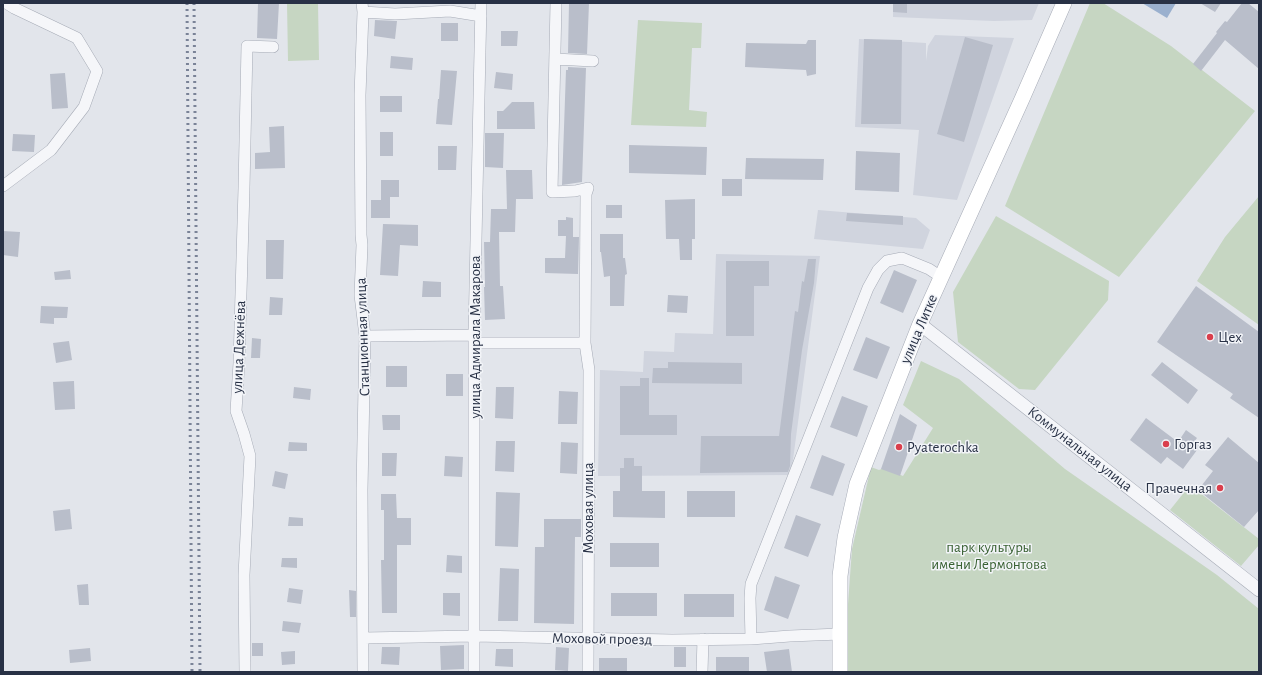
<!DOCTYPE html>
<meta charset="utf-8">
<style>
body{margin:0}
#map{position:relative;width:1262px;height:675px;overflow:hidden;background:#e2e5eb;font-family:"Alegreya Sans",sans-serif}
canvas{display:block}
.frame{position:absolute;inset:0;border:4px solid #283145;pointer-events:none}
</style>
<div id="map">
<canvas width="1262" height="675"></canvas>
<div class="frame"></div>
</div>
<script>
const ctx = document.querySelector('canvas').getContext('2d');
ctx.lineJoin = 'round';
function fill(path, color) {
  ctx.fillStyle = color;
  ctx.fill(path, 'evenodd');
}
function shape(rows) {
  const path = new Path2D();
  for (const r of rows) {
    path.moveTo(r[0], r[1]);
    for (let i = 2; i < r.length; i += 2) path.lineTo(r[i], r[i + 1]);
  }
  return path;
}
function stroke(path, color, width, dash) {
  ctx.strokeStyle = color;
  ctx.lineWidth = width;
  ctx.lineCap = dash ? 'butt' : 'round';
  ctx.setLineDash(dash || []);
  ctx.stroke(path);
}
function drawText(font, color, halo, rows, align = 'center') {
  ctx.font = font + ' "Alegreya Sans",sans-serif';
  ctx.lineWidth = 3;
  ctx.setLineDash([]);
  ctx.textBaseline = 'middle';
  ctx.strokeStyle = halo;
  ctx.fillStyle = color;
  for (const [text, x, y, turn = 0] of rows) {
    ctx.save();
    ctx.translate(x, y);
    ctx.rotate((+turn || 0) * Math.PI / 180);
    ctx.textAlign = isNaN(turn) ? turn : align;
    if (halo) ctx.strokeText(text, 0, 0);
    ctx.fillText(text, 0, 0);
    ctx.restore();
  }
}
fill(shape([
 [893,3,1039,3,1032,20,994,21,893,17],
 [935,35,1014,38,957,200,913,195,919,130,855,127,859,39,926,43,926,61,928,46],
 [818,210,916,218,930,230,923,249,814,239],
 [716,254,820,256,791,475,598,476,600,370,643,372,644,351,674,352,675,333,713,334]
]), '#d0d4de');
fill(shape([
 [287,3,318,3,319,60,288,61],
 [1090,3,1103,3,1171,46,1255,111,1119,277,1005,206],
 [638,20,702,23,701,48,692,48,689,110,707,112,706,127,631,125],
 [1259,196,1259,325,1197,281,1225,237],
 [996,216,1109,281,1108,300,1035,390,1019,389,958,342,953,292],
 [921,361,959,379,1065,469,1217,575,1259,609,1259,672,848,672,848,604,852,549,871,467,879,470,884,468,903,476,933,428,903,405],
 [1190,485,1259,539,1259,545,1241,566,1170,510]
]), '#c6d6c2');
fill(shape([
 [1142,3,1176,3,1167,18]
]), '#9ab0ce');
fill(shape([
 [258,3,279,3,277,39,257,38],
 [569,3,589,3,587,54,568,53],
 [893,3,907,3,907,13,893,12],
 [1200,3,1221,3,1215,12],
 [1242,3,1248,3,1259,12,1259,69,1225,40,1201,71,1193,64,1217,33,1216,32,1225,21,1227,22],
 [375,20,397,21,395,39,374,36],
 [441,23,458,23,458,41,441,41],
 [501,31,518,31,517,46,501,46],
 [965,37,993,45,964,142,937,134],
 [864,39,902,40,901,124,861,124],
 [808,40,816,40,816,74,807,76,806,70,745,67,746,43,806,44],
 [391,56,413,58,412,70,390,68],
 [568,67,586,68,582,182,562,185,566,70,568,70],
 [441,70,457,71,452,125,436,124,438,99,439,99],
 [496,72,513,74,512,90,494,88],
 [65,73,68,108,52,109,50,74],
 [380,96,402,96,402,112,380,112],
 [512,102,534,102,535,129,497,129,497,111,503,111],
 [284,126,285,168,255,169,255,153,270,152,269,127],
 [380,132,393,132,393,156,380,156],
 [485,133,504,133,503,168,485,167],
 [13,134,35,135,34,152,12,151],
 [629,145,707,147,706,175,629,173],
 [438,146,457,146,456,170,438,170],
 [856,151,900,153,899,192,855,190],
 [746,158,824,159,823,180,745,179],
 [506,170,532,170,533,199,516,199,515,232,499,232,500,286,503,286,505,319,485,320,484,287,485,287,484,242,490,242,491,209,507,209],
 [722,179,742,179,742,196,722,196],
 [381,180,399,180,399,197,390,197,390,218,371,218,371,200,381,200],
 [695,199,695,239,692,239,692,260,680,260,679,239,666,239,665,200],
 [606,205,622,205,622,218,606,218],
 [847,213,903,216,903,225,846,221],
 [566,217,573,218,573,237,579,237,578,274,545,273,545,258,565,258,566,236,558,236,558,220,566,220],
 [383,224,418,225,418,246,400,245,398,276,380,275],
 [3,231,20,232,18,257,3,255],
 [600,234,623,234,623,258,625,258,627,274,625,275,624,306,610,306,610,276,604,277,601,252,600,252],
 [266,240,284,240,283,279,266,279],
 [808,259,816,259,814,283,802,350,791,434,790,466,788,472,700,473,701,436,779,436,795,311,798,312,802,281,804,282],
 [726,261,769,261,769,286,754,286,754,336,726,336],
 [70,270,71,279,55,280,54,272],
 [894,270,917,280,903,313,880,303],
 [423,281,441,282,441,297,422,297],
 [1196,286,1259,332,1259,418,1230,398,1233,394,1157,342],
 [668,295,688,296,687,313,667,312],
 [270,297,283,298,282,315,269,315],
 [41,306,68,307,67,318,54,318,54,324,40,323],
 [866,337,890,347,877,379,853,370],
 [252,338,261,339,260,358,251,358],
 [69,341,72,360,56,363,53,343],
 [668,362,742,363,742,384,652,383,653,368,668,368],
 [1162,362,1198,390,1188,404,1151,375],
 [386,366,407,366,407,387,386,387],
 [446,374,463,374,463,396,446,396],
 [640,378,649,378,649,415,677,415,677,435,620,435,620,386,640,386],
 [74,381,75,409,55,410,53,382],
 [294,387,311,389,310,400,293,398],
 [496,387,514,387,513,419,495,418],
 [559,391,578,392,577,424,558,424],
 [842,396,868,406,857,437,830,427],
 [900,414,917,425,900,476,881,469],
 [382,415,400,415,400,430,383,430],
 [1146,418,1178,442,1186,430,1197,438,1194,442,1200,446,1183,469,1167,457,1161,464,1130,440],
 [1228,437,1259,463,1259,510,1244,527,1198,490,1213,471,1205,465],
 [496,441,515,441,514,472,495,471],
 [289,442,307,443,307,451,288,451],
 [561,442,578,443,577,474,560,473],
 [382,453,397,453,396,476,382,476],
 [822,455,845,464,833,496,810,488],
 [445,456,463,457,462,477,444,476],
 [624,458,634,458,634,466,642,466,642,491,665,491,665,518,613,517,613,491,620,491,620,468,624,468],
 [275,471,288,474,285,489,272,486],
 [687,491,735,491,735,517,687,517],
 [496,492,520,493,518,547,495,546],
 [381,494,396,494,397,518,411,518,411,545,397,545,397,613,382,613,381,560,384,560,384,510,381,510],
 [70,509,72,529,55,531,53,511],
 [796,515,821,524,808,557,784,548],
 [289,517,303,518,303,526,288,526],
 [544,519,581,519,581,537,575,537,574,624,534,623,535,547,544,547],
 [610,543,659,543,659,567,610,567],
 [447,555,462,556,462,573,446,572],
 [282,558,297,558,297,568,281,567],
 [500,568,519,569,518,621,498,621],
 [775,576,800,585,788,619,764,610],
 [88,584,89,605,79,605,77,585],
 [289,588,303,590,301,604,287,602],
 [349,590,356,591,356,617,350,617],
 [443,593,460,593,460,616,443,615],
 [611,593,657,593,657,616,611,616],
 [684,594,734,594,734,617,684,617],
 [283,621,301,623,299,633,282,631],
 [252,643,263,643,263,656,252,656],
 [464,645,464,669,441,670,440,646],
 [382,647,400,647,399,665,381,664],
 [556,647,569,648,568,671,555,670],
 [674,647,686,647,686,667,674,667],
 [90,648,91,661,70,663,69,650],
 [496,649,513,649,513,667,495,666],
 [789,649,792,672,767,672,764,652],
 [295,651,295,664,282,665,281,652],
 [716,657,749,657,749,672,716,672],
 [599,658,627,658,627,672,599,672]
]), '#b9beca');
const minor = shape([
 [362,3,363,12,360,95,361,235,362,245,360,295,365,336,362,490,363,672],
 [556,3,552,192,575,191,588,188,586,194,585,343,589,370,588,672],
 [363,12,395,14,450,11,481,16],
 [555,59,593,61],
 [3,186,51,150,84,107,97,71,77,38,14,8,6,3],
 [365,336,474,335],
 [475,343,585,343],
 [364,638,474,636,672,640,751,639,790,636,840,634],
 [751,639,750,598,751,584,868,288,878,270,887,261,902,258,929,269,941,277],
 [245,672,244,575,250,456,244,434,236,411,239,363,244,188,247,46,273,47],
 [474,672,474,335,481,3],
 [702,672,703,639]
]);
const tertiary = shape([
 [920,324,1259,590]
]);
const secondary = shape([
 [840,672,840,576,845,538,857,484,920,324,1022,99,1064,3]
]);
stroke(minor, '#a6abb6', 12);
stroke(tertiary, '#a6abb6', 14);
stroke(secondary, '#a6abb6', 16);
stroke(minor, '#f5f6f9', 11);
stroke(tertiary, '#f5f6f9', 13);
stroke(secondary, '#fff', 15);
stroke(shape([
 [187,3,192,672],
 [194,3,200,672]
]), '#7a8397', 3, [2, 4]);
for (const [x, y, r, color] of [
 [1210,337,4,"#da3e4c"],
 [1166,444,4,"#da3e4c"],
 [899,447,4,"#da3e4c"],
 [1220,488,4,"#da3e4c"]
]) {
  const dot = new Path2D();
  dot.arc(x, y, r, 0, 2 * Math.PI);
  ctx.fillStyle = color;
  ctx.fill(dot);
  stroke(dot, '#f2f4f8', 1.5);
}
drawText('15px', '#283145', '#f2f4f8', [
 ["улица Литке",919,329,-67],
 ["Станционная улица",363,337,-92],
 ["улица Адмирала Макарова",475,337,-90],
 ["улица Дежнёва",239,347,-88],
 ["Коммунальная улица",1080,449,38],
 ["Моховая улица",588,508,-90],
 ["Моховой проезд",602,639,1]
]);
drawText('15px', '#283145', '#f2f4f8', [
 ["Цех",1218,337],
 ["Горгаз",1174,444],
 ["Pyaterochka",907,447],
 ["Прачечная",1212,488,"right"]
], 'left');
drawText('15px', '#3a6234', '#f2f4f8', [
 ["парк культуры",989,547],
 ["имени Лермонтова",989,564]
]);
</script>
